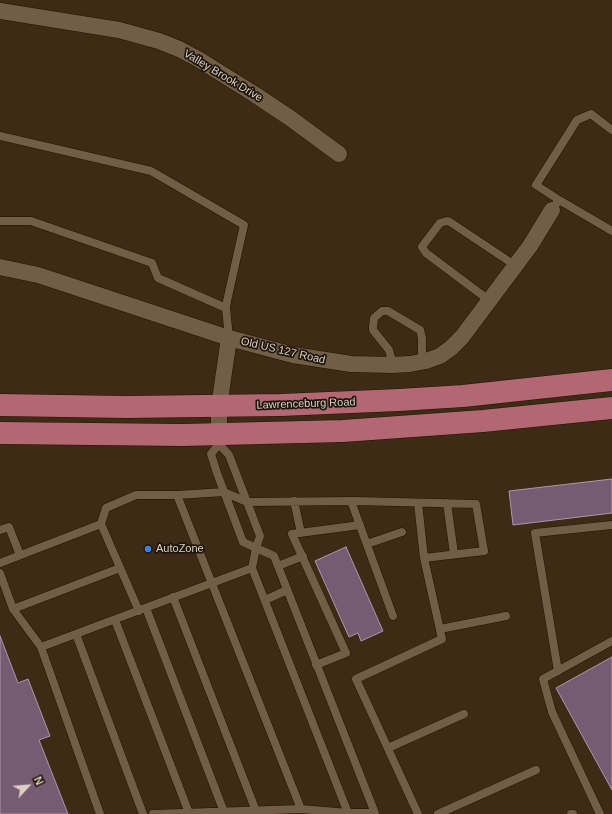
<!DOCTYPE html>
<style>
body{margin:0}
#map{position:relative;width:612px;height:814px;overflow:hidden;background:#3e2b15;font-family:Helvetica,sans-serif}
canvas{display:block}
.north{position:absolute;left:8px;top:766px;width:40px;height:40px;-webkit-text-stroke:3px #1e160c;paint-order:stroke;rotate:64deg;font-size:11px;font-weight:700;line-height:16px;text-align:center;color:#dcd0c3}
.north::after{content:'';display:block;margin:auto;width:14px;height:18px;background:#dcd0c3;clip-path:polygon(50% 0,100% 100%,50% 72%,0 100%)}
</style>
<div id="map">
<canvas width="612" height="814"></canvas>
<div class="north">N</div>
</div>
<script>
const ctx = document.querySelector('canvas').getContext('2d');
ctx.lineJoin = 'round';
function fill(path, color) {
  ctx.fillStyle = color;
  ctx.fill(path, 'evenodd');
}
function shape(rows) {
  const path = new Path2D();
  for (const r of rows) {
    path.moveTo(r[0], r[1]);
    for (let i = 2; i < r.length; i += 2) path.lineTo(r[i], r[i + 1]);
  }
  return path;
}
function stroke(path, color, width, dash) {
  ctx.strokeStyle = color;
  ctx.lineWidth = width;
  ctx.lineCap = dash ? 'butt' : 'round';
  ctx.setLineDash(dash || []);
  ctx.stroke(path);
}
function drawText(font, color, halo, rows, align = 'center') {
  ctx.font = font + ' Helvetica,sans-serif';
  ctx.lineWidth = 3.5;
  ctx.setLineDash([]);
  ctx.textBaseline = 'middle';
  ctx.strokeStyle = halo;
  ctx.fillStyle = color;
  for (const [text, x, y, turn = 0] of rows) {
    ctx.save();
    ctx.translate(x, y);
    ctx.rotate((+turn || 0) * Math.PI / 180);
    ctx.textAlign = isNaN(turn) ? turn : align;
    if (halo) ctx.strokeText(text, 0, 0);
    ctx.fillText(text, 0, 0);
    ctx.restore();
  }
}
const building = shape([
 [612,479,612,513,513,525,509,491,612,479],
 [346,547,383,631,361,641,358,633,349,637,315,561,346,547],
 [0,636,18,683,28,679,50,736,39,740,68,814,0,814,0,636],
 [612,657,612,790,556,688,612,657]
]);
fill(building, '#775b72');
stroke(building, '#b196ac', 1);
const lane = shape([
 [0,136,151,171,244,225,227,301,226,308,229,338],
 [559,200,536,185,577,120,591,114,612,130],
 [556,204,559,200,612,231],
 [0,221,31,221,152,263,158,278,226,308],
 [490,301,426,253,422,247,424,244,440,223,447,221,450,222,516,266],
 [393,365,389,350,373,330,373,327,374,318,382,311,388,311,420,330,422,338,422,362],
 [219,435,219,444,211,454,217,473,243,542,256,548,260,536,229,455,219,444],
 [177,495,224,492,247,502,355,501,476,504,484,551,424,558,442,639,356,679,418,814],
 [294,501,301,533],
 [351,501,393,616],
 [418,503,424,558],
 [447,503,454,554],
 [101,524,139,611],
 [0,530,9,527,20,555],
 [367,544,402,532],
 [0,563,101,524,106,508,136,495,177,495,301,809,348,813,375,813,274,556,256,548,252,568,348,813],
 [278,566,303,556],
 [0,573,13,609,41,647],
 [173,597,256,811],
 [265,600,287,590],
 [146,608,224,812],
 [13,609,120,568],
 [115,620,189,813],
 [440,629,506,616],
 [76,634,143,814],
 [316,665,346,653,292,534,360,525],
 [558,671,535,533,612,525],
 [388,748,464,714],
 [100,814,41,647,252,568],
 [153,814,301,809],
 [438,814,536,770],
 [571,814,573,814],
 [600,814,552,712,543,679,612,641]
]);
const street = shape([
 [0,11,119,30,159,41,179,49,198,59,254,94,290,118,339,154],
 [0,267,38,275,229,338,293,355,351,364,392,365,410,364,426,361,440,356,451,348,462,337,530,246,552,210],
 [219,434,219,407,229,338]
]);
const highway = shape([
 [0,405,126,407,281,405,399,400,463,396,612,380],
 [0,433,183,435,343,431,483,421,612,408]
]);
stroke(lane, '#241300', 9);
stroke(street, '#241300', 17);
stroke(highway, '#241300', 23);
stroke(lane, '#725e46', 8);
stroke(street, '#725e46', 16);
stroke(highway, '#b36772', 22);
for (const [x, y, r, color] of [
 [148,549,4,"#3f7fe0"]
]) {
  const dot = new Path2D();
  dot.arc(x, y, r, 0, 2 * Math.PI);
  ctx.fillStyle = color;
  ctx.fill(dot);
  stroke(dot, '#1e160c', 1.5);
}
drawText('11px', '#dcd0c3', '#1e160c', [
 ["Valley Brook Drive",223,76,31],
 ["Old US 127 Road",283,351,13],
 ["Lawrenceburg Road",306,404,-2]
]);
drawText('11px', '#dcd0c3', '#1e160c', [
 ["AutoZone",156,549]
], 'left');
</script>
